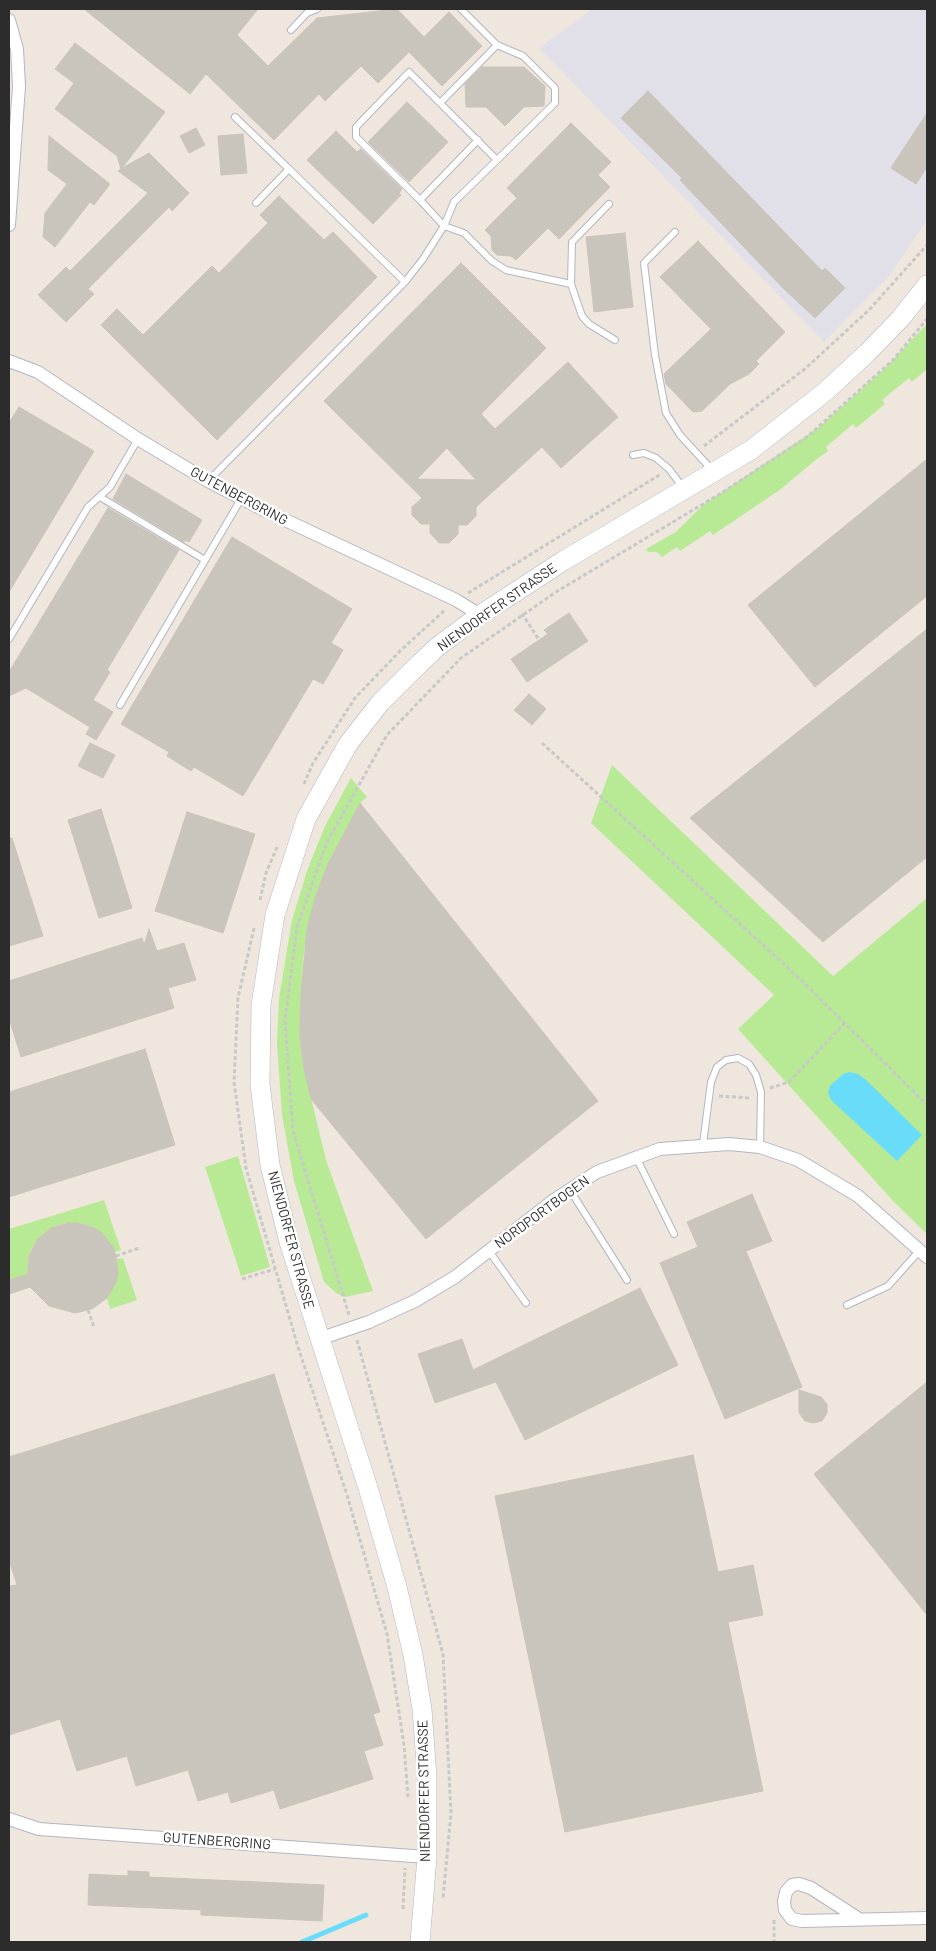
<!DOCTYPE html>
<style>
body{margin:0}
#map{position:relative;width:936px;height:1951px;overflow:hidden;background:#efe7de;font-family:Barlow,sans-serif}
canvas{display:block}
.frame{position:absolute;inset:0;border:10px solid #2c2c2c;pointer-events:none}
</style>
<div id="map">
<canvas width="936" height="1951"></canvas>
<div class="frame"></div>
</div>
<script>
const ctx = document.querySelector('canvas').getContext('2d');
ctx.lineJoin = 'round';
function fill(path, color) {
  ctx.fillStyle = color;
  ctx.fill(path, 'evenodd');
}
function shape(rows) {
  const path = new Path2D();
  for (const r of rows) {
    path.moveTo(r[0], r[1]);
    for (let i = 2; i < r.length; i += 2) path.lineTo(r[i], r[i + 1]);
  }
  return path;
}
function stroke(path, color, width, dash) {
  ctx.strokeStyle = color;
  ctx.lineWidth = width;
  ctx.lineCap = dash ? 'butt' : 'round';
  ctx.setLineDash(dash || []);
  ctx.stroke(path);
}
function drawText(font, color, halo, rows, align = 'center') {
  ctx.font = font + ' Barlow,sans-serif';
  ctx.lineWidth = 5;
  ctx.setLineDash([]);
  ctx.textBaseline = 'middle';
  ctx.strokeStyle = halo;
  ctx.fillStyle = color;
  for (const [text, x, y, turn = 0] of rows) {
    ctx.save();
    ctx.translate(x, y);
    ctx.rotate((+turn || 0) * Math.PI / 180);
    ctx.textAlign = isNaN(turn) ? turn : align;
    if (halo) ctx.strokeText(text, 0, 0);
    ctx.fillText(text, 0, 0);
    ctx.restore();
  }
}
fill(shape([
 [593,9,927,9,927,220,890,275,824,342,539,48]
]), '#e1dfe7');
fill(shape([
 [927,324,927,369,912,382,909,378,882,400,885,404,856,428,853,424,826,447,828,451,818,458,781,489,713,535,710,531,680,551,677,547,662,557,657,552,648,552,646,549,676,532,704,504,818,428,883,370],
 [612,765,833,976,927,898,927,1234,894,1202,738,1029,774,995,591,823],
 [351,778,367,797,360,803,328,864,307,929,303,962,300,1037,304,1069,326,1160,373,1291,345,1297,336,1293,324,1282,294,1181,282,1115,277,1044,279,998,292,920,307,871,325,826],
 [238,1156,270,1267,241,1276,205,1167],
 [104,1200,121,1250,115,1252,102,1233,86,1225,68,1223,59,1225,44,1233,32,1248,29,1256,28,1274,9,1280,9,1229],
 [123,1258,137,1300,110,1309,107,1298,116,1282,117,1259]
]), '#b8ea96');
fill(shape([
 [849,1072,858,1074,866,1080,922,1135,897,1161,831,1100,828,1093,830,1086,843,1074]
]), '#69dcf9');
stroke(shape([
 [302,1942,366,1915]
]), '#69dcf9', 5);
const building = shape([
 [84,9,258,9,237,35,268,66,317,18,397,9,424,37,449,12,482,46,442,86,409,52,378,83,361,66,325,101,319,94,274,140,206,74,190,94,84,9],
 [75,43,165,112,122,168,149,153,189,193,172,211,169,207,88,289,94,294,66,322,38,295,66,267,70,271,148,193,118,171,121,169,117,156,55,109,74,83,55,69,75,43],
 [482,67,524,67,545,86,544,106,524,107,505,126,486,107,466,107,465,84,482,67],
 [648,91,822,271,825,268,845,288,815,318,782,287,680,180,682,178,621,118,648,91],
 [407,102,448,142,409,182,368,142,407,102],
 [927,113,927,167,916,184,891,168,927,113],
 [571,123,611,162,598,175,610,187,559,239,548,228,516,260,511,256,497,255,492,250,491,236,485,230,517,198,507,188,571,123],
 [196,128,205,145,189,153,180,136,196,128],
 [336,131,357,152,361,149,402,189,399,193,401,195,373,224,307,160,336,131],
 [243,134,247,173,221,175,218,136,243,134],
 [49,136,110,184,94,205,90,202,55,247,43,237,45,213,67,184,48,170,49,136],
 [279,196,324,240,333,232,377,277,217,440,101,325,117,309,143,335,212,266,219,273,268,223,260,215,279,196],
 [625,233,633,307,594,312,586,237,625,233],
 [698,241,785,332,756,361,759,364,749,374,730,384,702,411,693,412,666,384,664,374,711,329,660,277,698,241],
 [461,263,546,348,481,414,495,429,568,362,618,417,561,468,542,447,476,507,476,516,467,525,458,525,458,534,449,543,439,543,430,533,430,524,421,524,412,515,412,507,422,498,324,401,461,263],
 [447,448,476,480,417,479,447,448],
 [19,407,94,451,9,592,9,423,19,407],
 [927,459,927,596,815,687,748,605,927,459],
 [126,474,202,520,189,542,185,540,184,542,113,499,126,474],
 [108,508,179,550,107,670,110,672,93,700,113,712,96,740,86,734,90,727,26,688,9,696,9,672,108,508],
 [232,537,352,609,331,643,343,650,323,684,313,679,243,796,194,767,191,771,167,756,169,752,121,724,232,537],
 [569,613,588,641,527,682,511,659,548,634,544,630,569,613],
 [927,629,927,857,823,942,690,818,927,629],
 [529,694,546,709,532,725,514,710,529,694],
 [90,743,115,755,103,778,78,766,90,743],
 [360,803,598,1101,426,1239,311,1099,304,1069,300,1037,301,994,307,929,315,898,328,864,360,803],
 [101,809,132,908,99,918,68,820,101,809],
 [187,812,255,834,223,933,155,911,187,812],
 [9,838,12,838,43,936,9,946,9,838],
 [149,929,157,951,184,943,196,980,168,988,174,1008,21,1057,9,1018,9,981,142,938,144,945,149,929],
 [145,1049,175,1145,9,1197,9,1092,145,1049],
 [752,1194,772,1241,746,1251,802,1387,725,1419,660,1263,698,1247,687,1222,752,1194],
 [68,1223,77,1223,94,1228,102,1233,113,1247,116,1256,118,1274,116,1283,107,1298,92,1309,75,1313,49,1306,30,1287,9,1294,9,1280,28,1274,29,1256,37,1240,51,1228,68,1223],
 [640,1288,678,1365,525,1440,496,1382,435,1403,418,1354,462,1339,473,1370,640,1288],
 [274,1374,380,1712,373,1714,383,1745,364,1751,373,1779,280,1809,274,1790,231,1803,228,1792,198,1801,188,1770,136,1786,127,1756,77,1771,60,1719,9,1735,9,1586,17,1585,9,1560,9,1457,274,1374],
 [927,1382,927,1615,814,1474,927,1382],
 [799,1390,821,1397,827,1404,827,1413,822,1421,813,1423,805,1421,799,1413,799,1390],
 [693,1455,718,1572,753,1565,763,1615,728,1622,763,1791,565,1832,495,1496,693,1455],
 [128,1871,149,1872,149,1877,324,1885,322,1921,201,1915,201,1910,88,1905,89,1874,128,1876,128,1871]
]);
fill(building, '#cac5bc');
stroke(building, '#cbc3b7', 1);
const service = shape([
 [461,9,497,45,523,56,555,88,555,103,497,160],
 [291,30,307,13,317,9],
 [440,103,497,45],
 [235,117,289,169],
 [478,140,420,200,444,226,464,233,492,261,506,270,571,284,582,316,589,324,615,340],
 [256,203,289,169,405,282],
 [675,232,644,263,655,355,666,413,680,435,713,471],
 [571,284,572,242,609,204],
 [633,455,644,453,656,458,669,469,684,489],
 [208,481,405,282,423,259,444,226,454,202,497,160,409,72,356,127,356,137,420,200],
 [100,497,205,560],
 [9,639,88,507,110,487,138,439],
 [120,705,241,499],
 [703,1144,711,1082,717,1067,726,1060,738,1058,749,1064,756,1075,761,1092,760,1147],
 [636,1157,674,1234],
 [570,1190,627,1280],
 [489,1251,526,1303],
 [847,1305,888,1286,920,1250]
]);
const minor = shape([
 [9,20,17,49,19,86,9,225],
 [9,361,38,372,138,439,208,481,266,511,456,600,480,615],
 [319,1339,369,1322,415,1301,455,1277,554,1200,597,1172,660,1149,729,1144,760,1147,798,1160,858,1196,927,1257],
 [9,1819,39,1829,427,1857],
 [859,1919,811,1888,799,1884,792,1885,786,1892,784,1901,785,1910,792,1919,802,1921,927,1918]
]);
const secondary = shape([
 [420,1942,427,1857,427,1777,422,1709,413,1655,397,1587,369,1491,289,1242,270,1165,260,1084,261,1005,275,915,306,819,348,744,380,703,407,676,437,647,480,615,563,561,751,450,826,391,867,353,901,318,927,285]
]);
stroke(service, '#b2b6c1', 8);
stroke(minor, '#b2b6c1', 14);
stroke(secondary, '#b2b6c1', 20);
stroke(shape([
 [704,446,806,368,869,310,927,245],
 [468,593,661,474],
 [521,616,523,615,539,640],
 [542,743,798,977,927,1105],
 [304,784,313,763,355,698,400,651,445,610],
 [260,900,266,873,277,847],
 [254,928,238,998,234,1082,246,1168,298,1347,347,1495,387,1634,404,1745,408,1797],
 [770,1088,789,1082,844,1024],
 [719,1096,750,1098],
 [116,1256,139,1248],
 [242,1279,275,1269],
 [88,1310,94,1327],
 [349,1315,293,1131,285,1021,297,927,327,842,387,735,461,658,556,592,723,492,807,437,893,360,927,319],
 [357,1340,443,1654,451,1813,443,1899],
 [403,1909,405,1868],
 [774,1920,774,1942]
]), '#c8c8c8', 3, [4, 2.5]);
stroke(service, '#fff', 6);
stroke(minor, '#fff', 12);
stroke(secondary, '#fff', 19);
drawText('14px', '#2c2c2c', '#fff', [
 ["GUTENBERGRING",239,496,28],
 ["NIENDORFER STRASSE",497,607,-35],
 ["NORDPORTBOGEN",542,1212,-36],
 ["NIENDORFER STRASSE",291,1240,75],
 ["NIENDORFER STRASSE",424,1791,-91],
 ["GUTENBERGRING",217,1841,4]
]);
</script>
